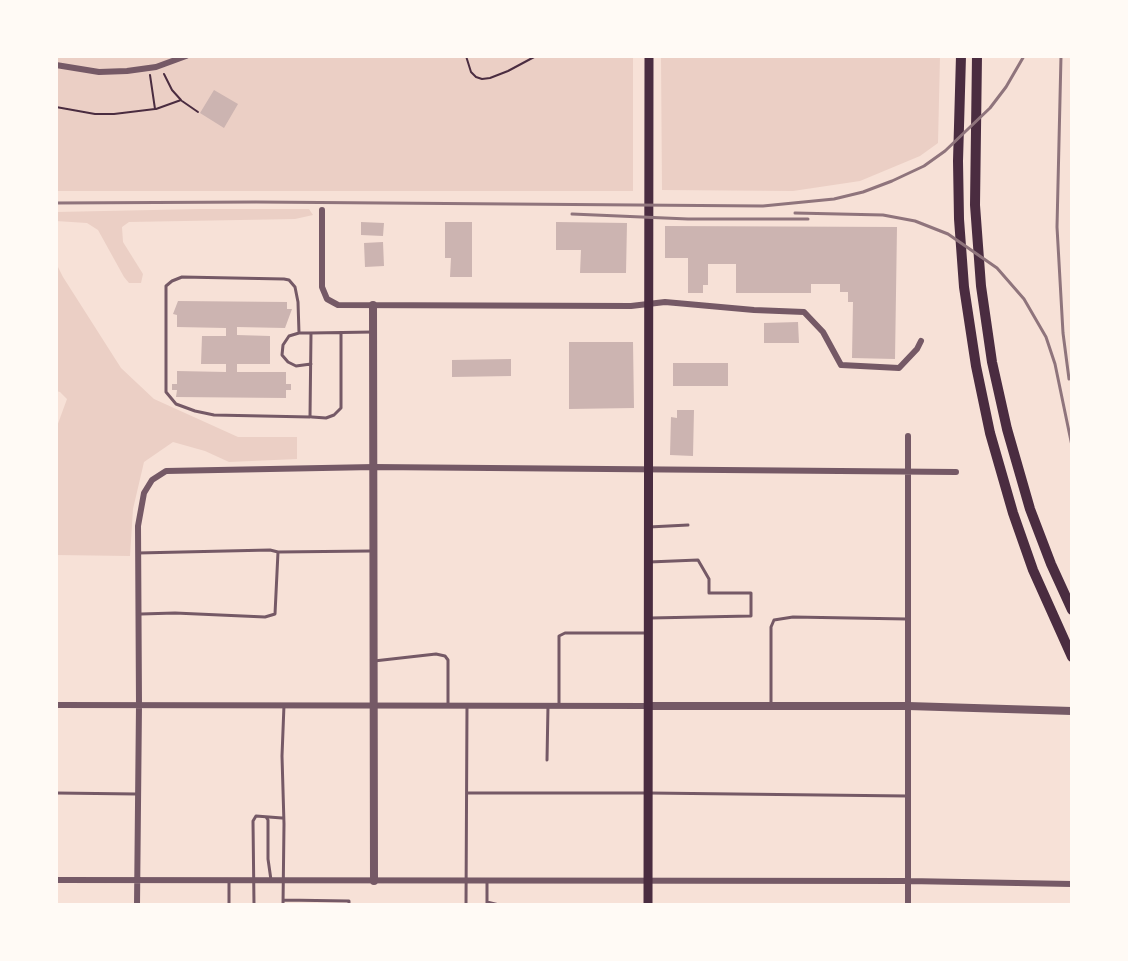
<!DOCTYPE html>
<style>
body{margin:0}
#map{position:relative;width:1128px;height:961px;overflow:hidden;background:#f7e1d7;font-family:"Exo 2",sans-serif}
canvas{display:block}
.frame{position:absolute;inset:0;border:58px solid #fffaf5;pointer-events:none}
</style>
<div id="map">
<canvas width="1128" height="961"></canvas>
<div class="frame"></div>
</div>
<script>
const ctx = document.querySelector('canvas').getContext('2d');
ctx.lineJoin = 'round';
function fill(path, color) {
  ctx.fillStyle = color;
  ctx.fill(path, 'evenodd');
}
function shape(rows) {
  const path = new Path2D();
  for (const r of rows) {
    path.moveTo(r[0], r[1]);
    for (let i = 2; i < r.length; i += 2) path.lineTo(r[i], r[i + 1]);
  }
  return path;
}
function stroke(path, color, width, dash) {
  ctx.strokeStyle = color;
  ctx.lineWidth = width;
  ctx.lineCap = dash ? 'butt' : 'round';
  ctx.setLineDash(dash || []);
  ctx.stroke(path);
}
fill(shape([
 [56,56,633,56,633,191,56,191],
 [661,56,940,56,938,143,920,156,860,181,793,191,662,190],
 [201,209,309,209,313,215,295,219,129,222,122,227,123,242,143,274,141,283,129,283,124,277,98,230,87,223,56,221,56,212],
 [56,263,63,277,121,368,154,399,238,437,297,437,297,459,229,462,205,451,173,442,144,462,133,509,130,556,56,555,56,429,67,399,60,392,56,391]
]), '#ebcfc5');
fill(shape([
 [214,90,238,104,224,128,200,113],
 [361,222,384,223,383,236,361,235],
 [445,222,472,222,472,277,450,277,451,258,445,258],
 [556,222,627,223,626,273,580,273,581,250,556,250],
 [665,226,897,227,895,359,852,358,853,302,848,302,848,292,840,292,840,284,811,284,811,293,736,293,736,264,708,264,708,285,703,285,703,293,688,293,688,258,665,258],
 [383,242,384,266,365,267,364,243],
 [178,301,287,302,287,309,292,309,285,328,237,327,237,335,270,336,270,364,237,364,237,372,286,372,286,384,291,384,291,390,286,390,286,398,176,397,177,390,172,390,172,384,177,384,177,371,226,372,226,364,201,364,202,336,226,336,226,328,177,327,177,315,173,314],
 [798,322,799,343,764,343,764,323],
 [569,342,633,342,634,408,569,409],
 [511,359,511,376,452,377,452,360],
 [673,363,728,363,728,386,673,386],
 [677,410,694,410,693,456,670,455,671,417,677,418]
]), '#ccb4b1');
stroke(shape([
 [81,56,98,56],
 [466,56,471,72,476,77,482,79,490,78,508,71,536,56],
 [182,101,198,112],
 [56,107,95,114,114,114,155,109,150,75],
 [156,109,181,100,172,90,164,74]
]), '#4a2c40', 2);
stroke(shape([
 [299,333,289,336,283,345,282,355,288,362,296,366,311,364],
 [311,333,299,333,298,302,295,287,289,280,284,279,182,277,172,281,166,286,166,392,176,404,195,411,214,415,310,417,311,333,373,332],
 [312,417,326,418,334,415,341,408,341,333],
 [649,527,688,525],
 [278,552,370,551],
 [138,553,270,550,278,552,275,614,265,617,175,613,141,614],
 [649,562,698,560,709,579,709,593,751,593,751,616,650,618],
 [374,661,436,654,445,656,448,660,448,703],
 [559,706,559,636,565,633,644,633],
 [771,706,771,627,774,620,793,617,907,619],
 [547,760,548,706],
 [56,793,136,794],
 [467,793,649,793,907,796],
 [266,817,268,820,268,859,271,880],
 [283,900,349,901,349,905],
 [487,902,499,905],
 [229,905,229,881],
 [254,905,253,821,256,816,282,818],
 [283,905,284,824,282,756,284,705],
 [466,905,467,706],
 [487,905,487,881]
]), '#755966', 3);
stroke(shape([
 [56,65,99,72,127,71,156,67,186,56],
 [322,210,322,287,327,299,338,305,631,306,665,302,754,310,804,312,823,332,841,365,899,368,917,349,921,341],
 [56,705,648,706],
 [56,880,908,881,1072,884],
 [137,905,139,705,138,526,144,493,152,480,166,471,374,467,956,472],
 [908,905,908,436]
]), '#755966', 6);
stroke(shape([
 [373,305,374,881],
 [649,706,908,706,1072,711]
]), '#755966', 8);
stroke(shape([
 [648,905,649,56]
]), '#4a2c40', 9);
stroke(shape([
 [961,56,958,161,959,219,964,287,976,366,990,433,1013,513,1033,570,1072,657],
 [977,56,975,205,981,286,992,362,1007,429,1030,509,1051,564,1072,610]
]), '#4a2c40', 10);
stroke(shape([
 [1061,56,1057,227,1063,333,1069,379],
 [56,203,256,202,763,206,834,199,863,192,892,181,924,166,945,151,990,108,1006,87,1024,56],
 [795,213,883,215,915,221,948,234,997,268,1024,299,1046,337,1055,364,1072,446],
 [572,214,688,219,808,219]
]), '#8f747c', 3);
</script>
